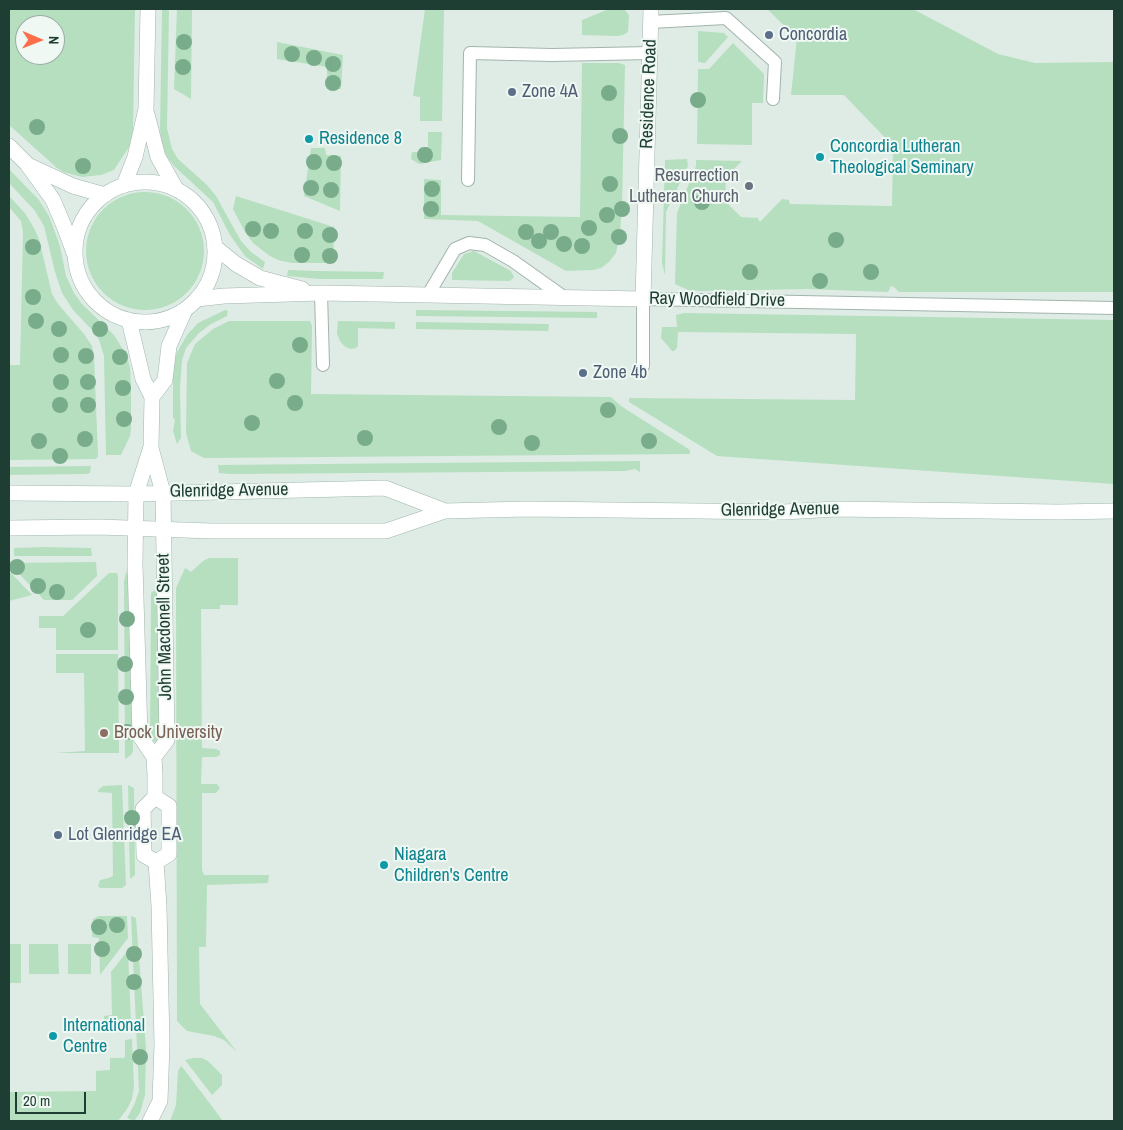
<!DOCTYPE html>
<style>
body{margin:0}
#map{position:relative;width:1123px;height:1130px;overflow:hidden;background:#dfece5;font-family:"Archivo Narrow",sans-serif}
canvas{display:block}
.frame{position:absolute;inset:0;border:10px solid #1e3d33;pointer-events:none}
.north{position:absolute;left:15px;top:15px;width:50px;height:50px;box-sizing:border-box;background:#eff8f3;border:1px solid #9bada6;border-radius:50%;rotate:91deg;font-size:14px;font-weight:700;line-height:20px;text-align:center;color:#1e3d33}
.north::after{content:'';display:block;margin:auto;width:18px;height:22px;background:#fe6e4a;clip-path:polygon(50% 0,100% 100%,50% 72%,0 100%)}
.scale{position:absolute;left:15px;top:1092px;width:71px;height:22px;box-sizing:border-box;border:2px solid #1e3d33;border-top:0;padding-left:6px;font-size:15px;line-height:18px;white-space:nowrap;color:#1e3d33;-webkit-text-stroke:4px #eff8f3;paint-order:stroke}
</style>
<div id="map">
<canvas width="1123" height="1130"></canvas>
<div class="frame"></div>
<div class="north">N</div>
<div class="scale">20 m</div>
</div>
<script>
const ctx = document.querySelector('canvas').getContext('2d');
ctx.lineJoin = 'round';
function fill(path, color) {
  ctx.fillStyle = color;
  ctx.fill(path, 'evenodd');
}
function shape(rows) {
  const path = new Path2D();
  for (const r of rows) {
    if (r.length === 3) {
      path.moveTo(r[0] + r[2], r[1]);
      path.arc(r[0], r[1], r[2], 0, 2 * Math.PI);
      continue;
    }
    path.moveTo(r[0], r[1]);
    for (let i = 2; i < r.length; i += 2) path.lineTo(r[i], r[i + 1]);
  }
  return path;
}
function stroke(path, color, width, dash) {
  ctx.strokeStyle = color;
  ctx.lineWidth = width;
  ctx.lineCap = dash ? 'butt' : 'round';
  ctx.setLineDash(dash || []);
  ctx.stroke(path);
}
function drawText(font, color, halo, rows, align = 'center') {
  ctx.font = font + ' "Archivo Narrow",sans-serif';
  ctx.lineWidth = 4;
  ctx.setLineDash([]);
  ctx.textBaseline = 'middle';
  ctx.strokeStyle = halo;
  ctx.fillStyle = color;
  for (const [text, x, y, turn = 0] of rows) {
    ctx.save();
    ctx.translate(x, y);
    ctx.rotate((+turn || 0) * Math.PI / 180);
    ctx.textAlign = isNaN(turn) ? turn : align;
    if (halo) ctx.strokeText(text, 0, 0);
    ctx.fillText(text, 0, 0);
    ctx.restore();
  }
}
fill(shape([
 [9,9,135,9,133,130,129,147,114,170,101,175,82,177,63,172,57,168,9,125],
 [25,25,55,25,55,55,25,55],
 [162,9,169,9,167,128,172,149,178,159,207,185,216,196,241,241,251,252,265,262,263,269,245,256,230,235,213,202,174,166,166,155,162,142,160,130],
 [177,9,192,9,191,99,174,89],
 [425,9,444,9,442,121,420,121,420,97,413,96],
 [609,9,624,9,629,15,628,32,623,35,617,36,582,35,582,20],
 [767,9,913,9,998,54,1035,63,1114,62,1114,292,899,292,894,287,891,286,888,292,808,289,700,291,688,290,675,284,677,213,696,166,696,160,742,161,726,177,725,201,741,217,756,218,757,217,760,222,782,199,789,200,790,204,892,206,893,146,844,95,791,95,797,38],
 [698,31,724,33,728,37,705,63,698,62],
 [277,42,343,55,341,89,327,89,327,67,277,59],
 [733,43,764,74,763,103,752,103,752,145,697,144,698,69,709,69],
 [582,63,619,63,625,65,622,205,620,234,616,253,609,262,601,268,593,270,566,271,478,221,424,219,424,179,441,180,441,215,580,217],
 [428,132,442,132,441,160,419,164,411,159,412,152,419,152,420,147,428,147],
 [311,148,325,148,326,155,341,156,340,211,304,196],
 [687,159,688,166,666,212,665,275,662,263,665,160],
 [9,169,39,200,49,216,60,246,66,276,74,293,82,304,114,335,127,356,130,368,131,386,131,428,130,436,121,455,106,455,104,356,99,340,94,332,73,310,62,293,55,272,44,226,35,211,9,183],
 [145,251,59],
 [9,196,25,213,34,228,39,239,52,294,58,304,84,334,92,346,94,356,98,456,96,459,9,460,9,365,20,365,23,232,21,221,9,207],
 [236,196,334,227,333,263,292,263,278,260,270,256,253,243,245,232,233,209],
 [474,251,511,271,514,277,510,281,452,280,452,273,464,254],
 [288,270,316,271,384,272,383,279,320,279,287,276],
 [225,310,228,311,227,316,211,324,199,333,186,348,182,360,180,389,181,438,177,444,173,431,175,420,173,418,173,371,175,356,187,335,198,323],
 [416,310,597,312,597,318,416,316],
 [684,313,1114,320,1114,484,717,456,629,402,629,398,855,400,856,334,678,332,677,348,674,351,672,351,661,338,662,327,677,327,676,315],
 [229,321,310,321,312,326,311,394,611,397,621,406,690,450,690,454,204,458,191,451,186,433,187,363,195,344,213,329],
 [338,321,395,322,395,329,358,328,358,346,356,348,350,349,344,346,340,341,337,334],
 [416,322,549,324,548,331,416,329],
 [640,461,640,472,635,469,625,471,230,474,219,473,218,465],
 [91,466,90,473,86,474,9,475,9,467],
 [44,547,91,548,92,556,14,556,14,548],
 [209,558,238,558,238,605,220,605,220,609,201,609,202,748,216,749,220,751,220,755,216,757,202,757,201,784,217,784,220,788,216,793,202,793,202,870,204,875,269,875,268,883,207,885,206,947,199,947,200,1004,237,1052,224,1040,214,1036,187,1031,177,1021,176,588,185,568,191,572,203,561],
 [96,562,97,576,72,600,44,600,9,563],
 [9,571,32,595,9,601],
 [126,571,128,577,133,668,133,751,131,755,125,759,124,582],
 [109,573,117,573,118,576,118,650,56,650,56,628,39,628,39,616,63,616],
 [155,590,158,596,159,739,155,742,150,738,151,593],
 [56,654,118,654,119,753,55,753,85,751,84,673,56,673],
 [122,785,126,885,122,888,100,888,98,886,100,880,109,878,113,876,112,793,98,792,98,790,103,786],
 [128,785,134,788,135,875,130,879],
 [99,916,127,916,128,938,100,975,99,938,92,937,93,919],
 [131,916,136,918,146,1048,145,1095,140,1113,134,1121,127,1118,134,1105,139,1091],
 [9,944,21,944,21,983,9,983],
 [29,944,58,944,59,974,29,974],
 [68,944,91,944,91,974,68,974],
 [128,950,131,1023,111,1024,111,1021,108,1021,109,1023,104,1024,104,1016,112,1015,111,972],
 [132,1039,134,1087,132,1099,127,1109,118,1121,9,1121,9,1092,96,1091,96,1071,110,1070,110,1058,123,1058,125,1057,125,1040],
 [193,1058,202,1058,208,1061,222,1075,222,1085,212,1095,185,1060],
 [181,1066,183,1068,223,1121,170,1121,176,1105,178,1071]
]), '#b5dfbf');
const lane = shape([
 [650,22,726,18,775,62,773,99],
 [468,180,470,53,552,55,650,53],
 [321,293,323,365],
 [428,295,455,249,469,243,485,245,513,261,565,298],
 [643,366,643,299,1114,308]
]);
const street = shape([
 [147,114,158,157,176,189],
 [124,185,135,157,146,109,148,9],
 [215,247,236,264,260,278,302,289],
 [197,299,224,296,321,293,643,299,651,9],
 [136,494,135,564,140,736,154,757,155,775,155,797,143,809,144,855,156,862],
 [154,757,167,740,163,493],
 [155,797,169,806,169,854,156,862],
 [150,1121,160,1101,162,1045,159,906,156,862]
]);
const secondary = shape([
 [9,146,27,164,53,200,64,226,74,253],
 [30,166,73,186,105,195],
 [145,252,70],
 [129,320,143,379,152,397,151,447,136,494],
 [152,397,165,380,169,346,185,310],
 [151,448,163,493],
 [9,493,136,494,385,488,445,511],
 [9,528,99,527,211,531,386,531,445,511,527,509,784,512,836,509,1058,512,1114,511]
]);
stroke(lane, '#a1b4ac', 14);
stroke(street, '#a1b4ac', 16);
stroke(secondary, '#9cb8ad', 16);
stroke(lane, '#fff', 12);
stroke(street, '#fff', 15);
stroke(secondary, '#fff', 15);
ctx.fillStyle = '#79ac8b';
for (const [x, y] of [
 [184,42],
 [292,54],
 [314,58],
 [333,64],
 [183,67],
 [333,83],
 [609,93],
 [698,100],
 [37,127],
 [620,136],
 [425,155],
 [314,162],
 [334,163],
 [83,166],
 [610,184],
 [311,188],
 [432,189],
 [331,190],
 [702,202],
 [431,209],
 [622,209],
 [607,215],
 [589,228],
 [253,229],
 [271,231],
 [305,231],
 [526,232],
 [551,232],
 [330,235],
 [619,237],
 [836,240],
 [539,241],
 [564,244],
 [582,246],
 [33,247],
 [302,255],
 [330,256],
 [750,272],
 [871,272],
 [820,281],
 [33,297],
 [36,321],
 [59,329],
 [100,329],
 [300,345],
 [61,355],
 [86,356],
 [120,357],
 [277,381],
 [61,382],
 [88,382],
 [123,388],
 [295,403],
 [60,405],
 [88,405],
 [608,410],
 [124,419],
 [252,423],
 [499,427],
 [365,438],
 [85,439],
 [39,441],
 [649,441],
 [532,443],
 [60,456],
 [17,567],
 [38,586],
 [57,592],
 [127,619],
 [88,630],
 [125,664],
 [126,697],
 [127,732],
 [132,818],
 [117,925],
 [99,927],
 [102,949],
 [134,954],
 [134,982],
 [140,1057]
]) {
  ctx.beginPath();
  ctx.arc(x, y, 8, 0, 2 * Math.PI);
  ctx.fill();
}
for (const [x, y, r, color] of [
 [769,35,5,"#5c6f8a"],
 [512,92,5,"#5c6f8a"],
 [309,139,5,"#0f9aa8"],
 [820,157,5,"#0f9aa8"],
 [749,186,5,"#6b7280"],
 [583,373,5,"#5c6f8a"],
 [104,733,5,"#8d6e63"],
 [58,835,5,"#5c6f8a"],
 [384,865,5,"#0f9aa8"],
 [53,1036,5,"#0f9aa8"]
]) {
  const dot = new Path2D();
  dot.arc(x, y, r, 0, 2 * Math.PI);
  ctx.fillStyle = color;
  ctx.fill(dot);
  stroke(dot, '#eff8f3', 2);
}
drawText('18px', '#4e5e75', '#eff8f3', [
 ["Concordia",779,35],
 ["Zone 4A",522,92],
 ["Zone 4b",593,373],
 ["Lot Glenridge EA",68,835]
], 'left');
drawText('18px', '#1e3d33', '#eff8f3', [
 ["Residence Road",649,94,-88],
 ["Ray Woodfield Drive",717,300,1],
 ["Glenridge Avenue",229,491,-1],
 ["Glenridge Avenue",780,510,-1],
 ["John Macdonell Street",165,627,-91]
]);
drawText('18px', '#0d838f', '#eff8f3', [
 ["Residence 8",319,139],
 ["Concordia Lutheran",830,147],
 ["Theological Seminary",830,168],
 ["Niagara",394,855],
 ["Children's Centre",394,876],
 ["International",63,1026],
 ["Centre",63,1047]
], 'left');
drawText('18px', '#5b616d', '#eff8f3', [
 ["Resurrection",739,176],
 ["Lutheran Church",739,197]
], 'right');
drawText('18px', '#785e54', '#eff8f3', [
 ["Brock University",114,733]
], 'left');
</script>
